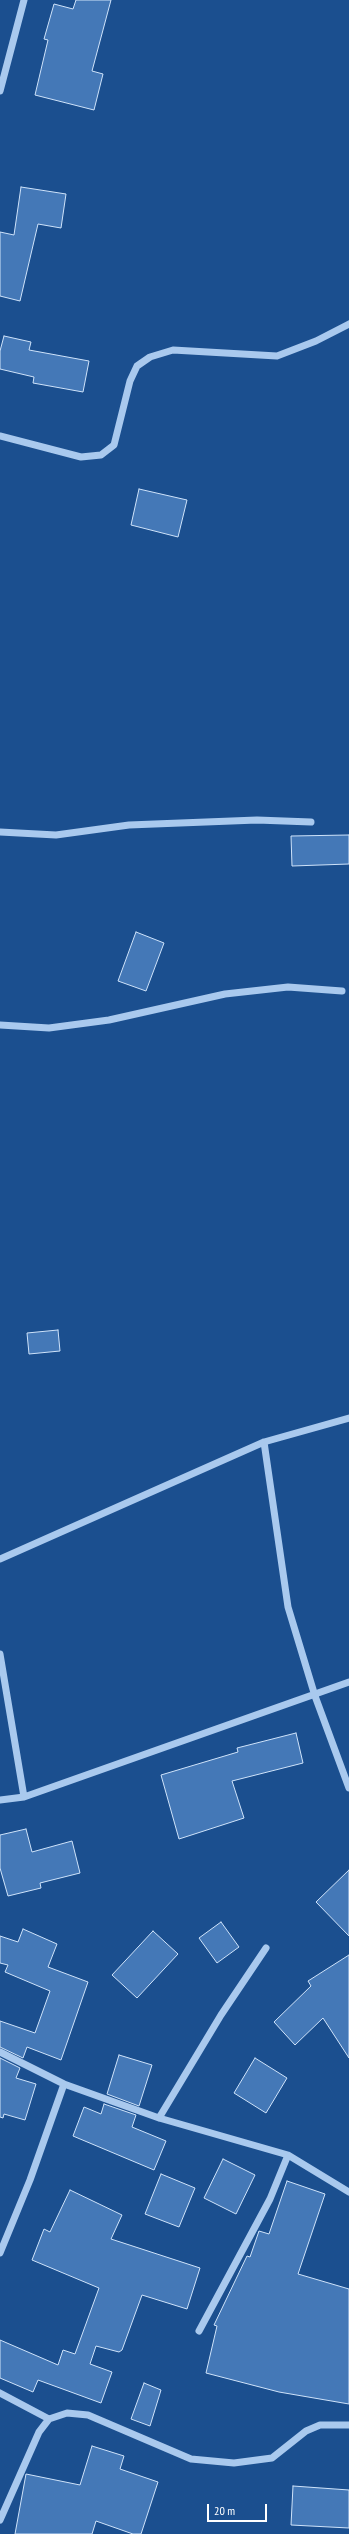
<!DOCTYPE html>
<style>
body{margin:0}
#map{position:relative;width:349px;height:2534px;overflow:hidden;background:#1b4f8f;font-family:"PT Sans Narrow",sans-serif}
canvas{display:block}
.scale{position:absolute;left:207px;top:2504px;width:60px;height:18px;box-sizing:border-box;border:2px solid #fff;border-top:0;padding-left:5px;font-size:12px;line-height:14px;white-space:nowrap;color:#fff;-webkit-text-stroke:3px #1b4f8f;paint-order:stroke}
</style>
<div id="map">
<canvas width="349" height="2534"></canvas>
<div class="scale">20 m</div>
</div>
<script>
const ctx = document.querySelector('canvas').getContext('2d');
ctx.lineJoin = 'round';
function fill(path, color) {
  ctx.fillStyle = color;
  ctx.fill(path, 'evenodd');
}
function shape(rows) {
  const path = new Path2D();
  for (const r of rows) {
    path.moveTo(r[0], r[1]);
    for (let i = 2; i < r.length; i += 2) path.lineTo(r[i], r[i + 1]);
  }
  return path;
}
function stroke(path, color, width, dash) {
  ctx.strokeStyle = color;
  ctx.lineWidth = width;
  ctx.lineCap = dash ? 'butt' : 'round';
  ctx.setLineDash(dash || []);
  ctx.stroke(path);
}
const building = shape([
 [76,0,111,0,92,71,103,74,94,110,35,95,48,40,44,39,54,4,73,9,76,0],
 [21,187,66,194,61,228,38,224,20,301,0,296,0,232,14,235,21,187],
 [4,336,31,342,29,350,89,361,83,392,33,383,34,377,0,369,0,351,4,336],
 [139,489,187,500,178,537,131,525,139,489],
 [349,835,349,864,292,866,291,836,349,835],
 [136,932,164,943,146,991,118,981,136,932],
 [58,1330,60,1351,29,1354,27,1333,58,1330],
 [296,1733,303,1763,232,1781,244,1818,179,1839,161,1775,238,1752,237,1748,296,1733],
 [26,1829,32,1852,72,1841,80,1873,40,1883,41,1888,8,1896,0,1868,0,1835,26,1829],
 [349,1870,349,1936,316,1902,349,1870],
 [221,1922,239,1947,217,1963,199,1938,221,1922],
 [23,1929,57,1944,48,1967,88,1982,61,2060,27,2047,23,2058,0,2047,0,2021,35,2033,50,1991,5,1972,8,1965,0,1963,0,1936,18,1942,23,1929],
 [153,1931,178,1954,137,1998,112,1975,153,1931],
 [349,1955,349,2058,323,2018,295,2045,274,2022,311,1986,308,1981,349,1955],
 [119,2055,152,2065,139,2106,107,2094,119,2055],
 [0,2058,20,2068,16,2078,36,2084,25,2120,4,2114,3,2118,0,2117,0,2058],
 [255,2058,287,2078,266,2113,234,2093,255,2058],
 [104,2104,136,2115,132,2127,166,2141,154,2170,73,2136,84,2107,101,2114,104,2104],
 [223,2159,255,2175,236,2214,204,2198,223,2159],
 [161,2174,195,2188,179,2227,145,2214,161,2174],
 [287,2181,325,2194,298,2274,349,2289,349,2404,279,2392,206,2373,217,2326,214,2325,247,2256,250,2257,259,2231,269,2234,287,2181],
 [70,2190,122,2215,111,2239,200,2268,187,2309,142,2295,122,2350,119,2352,96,2346,90,2364,112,2372,101,2403,38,2380,33,2392,0,2378,0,2340,58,2365,63,2350,75,2354,99,2288,32,2260,44,2229,50,2232,70,2190],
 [144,2383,161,2390,150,2426,131,2419,144,2383],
 [92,2446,124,2456,120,2469,158,2482,141,2534,133,2534,96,2521,92,2534,15,2534,26,2474,80,2485,92,2446],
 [293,2486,349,2490,349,2528,291,2525,293,2486]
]);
fill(building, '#4478b7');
stroke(building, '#cfe3fa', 1);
stroke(shape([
 [0,91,24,0],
 [0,436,81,457,101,455,114,445,130,381,137,366,150,357,173,350,277,356,316,341,349,324],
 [0,832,56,835,129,825,257,820,311,822],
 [0,1025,49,1028,109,1020,225,994,288,987,342,991],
 [264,1442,288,1607,315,1696,349,1788],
 [0,1559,264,1442,349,1418],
 [0,1654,24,1797],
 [0,1800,24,1797,349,1682],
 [0,2052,64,2084,159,2118,288,2155,349,2192],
 [159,2118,221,2015,266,1948],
 [0,2253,30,2180,64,2084],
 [199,2331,270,2199,288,2155],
 [0,2393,49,2419],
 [0,2520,39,2432,49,2419,67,2413,88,2415,191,2459,234,2463,272,2458,306,2431,320,2425,349,2425]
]), '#a9c9ee', 7);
</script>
